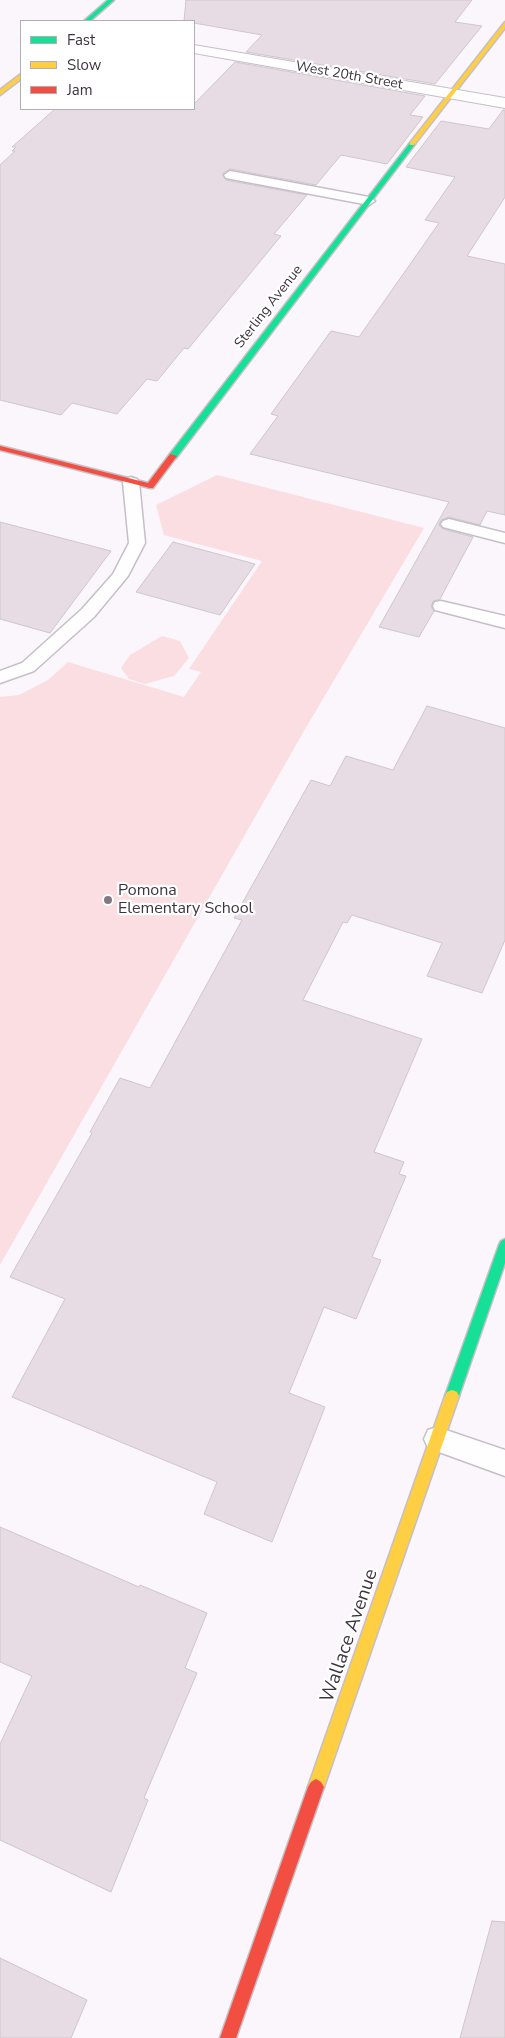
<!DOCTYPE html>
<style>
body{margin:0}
#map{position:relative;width:505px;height:2038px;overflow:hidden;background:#fbf6fc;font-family:"Nunito Sans",sans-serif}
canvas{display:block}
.legend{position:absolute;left:20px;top:20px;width:175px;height:90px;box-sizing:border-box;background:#fff;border:1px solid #b2afb2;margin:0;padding:6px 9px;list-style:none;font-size:15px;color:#3e363f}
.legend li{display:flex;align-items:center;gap:10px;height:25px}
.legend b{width:25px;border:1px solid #b2afb2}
</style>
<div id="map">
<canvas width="505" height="2038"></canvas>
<ul class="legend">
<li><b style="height:6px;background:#16e098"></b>Fast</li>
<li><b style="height:6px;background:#ffcf43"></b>Slow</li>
<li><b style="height:6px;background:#f24e42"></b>Jam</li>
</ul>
</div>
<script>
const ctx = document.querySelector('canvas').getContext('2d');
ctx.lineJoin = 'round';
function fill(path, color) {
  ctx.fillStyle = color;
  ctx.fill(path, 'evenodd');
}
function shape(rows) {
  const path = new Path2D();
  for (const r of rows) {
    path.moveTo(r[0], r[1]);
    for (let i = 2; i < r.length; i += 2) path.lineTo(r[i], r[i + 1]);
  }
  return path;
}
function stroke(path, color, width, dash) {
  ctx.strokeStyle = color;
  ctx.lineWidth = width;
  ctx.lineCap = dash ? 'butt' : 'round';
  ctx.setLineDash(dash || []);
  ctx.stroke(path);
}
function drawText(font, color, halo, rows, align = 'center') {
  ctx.font = font + ' "Nunito Sans",sans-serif';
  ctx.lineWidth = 4.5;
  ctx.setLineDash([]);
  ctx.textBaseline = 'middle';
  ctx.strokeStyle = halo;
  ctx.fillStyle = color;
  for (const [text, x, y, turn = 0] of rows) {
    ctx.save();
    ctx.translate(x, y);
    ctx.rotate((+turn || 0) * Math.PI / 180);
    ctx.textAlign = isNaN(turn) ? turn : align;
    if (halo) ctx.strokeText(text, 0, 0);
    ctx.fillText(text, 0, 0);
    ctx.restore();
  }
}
fill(shape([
 [217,475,424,528,304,731,0,1265,0,697,19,695,48,680,68,662,184,697,201,672,189,669,262,561,164,535,156,505],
 [162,636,180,641,189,658,174,676,145,684,129,679,121,668,130,655]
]), '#fadee1');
const building = shape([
 [186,0,472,0,455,22,482,26,435,84,246,52,262,35,194,23,194,21,184,21,186,0],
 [235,62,425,96,410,115,423,117,387,164,341,155,316,185,230,169,223,173,226,180,307,195,274,234,281,236,188,349,184,348,157,381,147,379,117,414,72,403,61,415,0,400,0,165,15,151,12,151,16,147,12,147,55,109,194,109,194,104,235,62],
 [503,110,505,110,505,197,467,256,505,264,505,515,487,511,480,525,449,517,441,520,439,525,443,529,473,537,440,599,433,601,431,607,434,611,419,637,379,627,449,502,250,454,278,416,271,414,331,331,359,337,439,223,425,220,455,177,406,167,441,121,489,129,503,110],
 [0,522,111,551,50,633,0,619,0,522],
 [173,542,255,564,220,615,136,592,173,542],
 [427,706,505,728,505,940,482,993,427,976,442,943,352,915,347,923,343,922,303,1000,422,1039,374,1152,404,1162,399,1174,406,1176,372,1257,381,1260,356,1319,324,1307,289,1393,325,1407,272,1542,204,1514,217,1482,12,1397,65,1299,10,1277,92,1133,90,1132,120,1078,150,1088,242,920,234,918,311,780,330,786,346,756,393,770,427,706],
 [0,1527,139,1587,140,1585,207,1613,185,1668,197,1673,144,1798,148,1800,111,1892,0,1840,0,1744,32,1676,0,1662,0,1527],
 [492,1921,505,1922,505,2038,460,2038,492,1921],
 [0,1958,87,2000,71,2038,0,2038,0,1958]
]);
fill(building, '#e7dce3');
stroke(building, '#cec6cb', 1);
const lane = shape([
 [230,171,369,197,375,201,369,205,226,178,224,175,230,171],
 [131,477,137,479,139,482,145,543,128,576,94,617,34,671,0,683,0,671,22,663,82,609,113,574,129,543,123,482,125,479,131,477],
 [449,519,505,533,505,543,443,527,441,524,443,521,449,519],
 [441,601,505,616,505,628,435,610,433,606,435,602,441,601],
 [437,1427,505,1450,505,1476,428,1448,424,1439,428,1430,437,1427]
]);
const street = shape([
 [194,45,505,98,505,108,194,53,194,45]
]);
const fast = shape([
 [108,0,114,0,90,21,84,21,108,0],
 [410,143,415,144,176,458,170,458,170,454,410,143],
 [505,1239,505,1263,459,1396,457,1400,452,1402,447,1400,445,1396,499,1245,501,1241,505,1239]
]);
const slow = shape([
 [505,22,505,28,414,145,410,145,410,143,505,22],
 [21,74,21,79,0,95,0,90,21,74],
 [452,1390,457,1392,459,1396,324,1787,321,1792,316,1795,311,1792,308,1787,445,1396,447,1392,452,1390]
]);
const jam = shape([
 [0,446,148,483,170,454,177,456,153,488,150,488,0,450,0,446],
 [316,1779,321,1782,324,1787,236,2038,220,2038,308,1787,311,1782,316,1779]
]);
stroke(lane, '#c5bfc6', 3);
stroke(street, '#c5bfc6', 2);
stroke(fast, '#c5bfc6', 3);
stroke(slow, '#c5bfc6', 3);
stroke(jam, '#c5bfc6', 3);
fill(lane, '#fefeff');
fill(street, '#fefeff');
fill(fast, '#16e098');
fill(slow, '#ffcf43');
fill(jam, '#f24e42');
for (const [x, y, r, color] of [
 [108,900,5,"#807981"]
]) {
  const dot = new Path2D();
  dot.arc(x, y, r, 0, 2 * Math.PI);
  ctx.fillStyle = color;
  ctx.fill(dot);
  stroke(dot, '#fff', 2);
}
drawText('14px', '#3e363f', '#fff', [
 ["West 20th Street",349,76,10],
 ["Sterling Avenue",269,307,-52]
]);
drawText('16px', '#3e363f', '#fff', [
 ["Pomona",118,891],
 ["Elementary School",118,909]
], 'left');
drawText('19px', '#3e363f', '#fff', [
 ["Wallace Avenue",350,1636,-71]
]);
</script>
